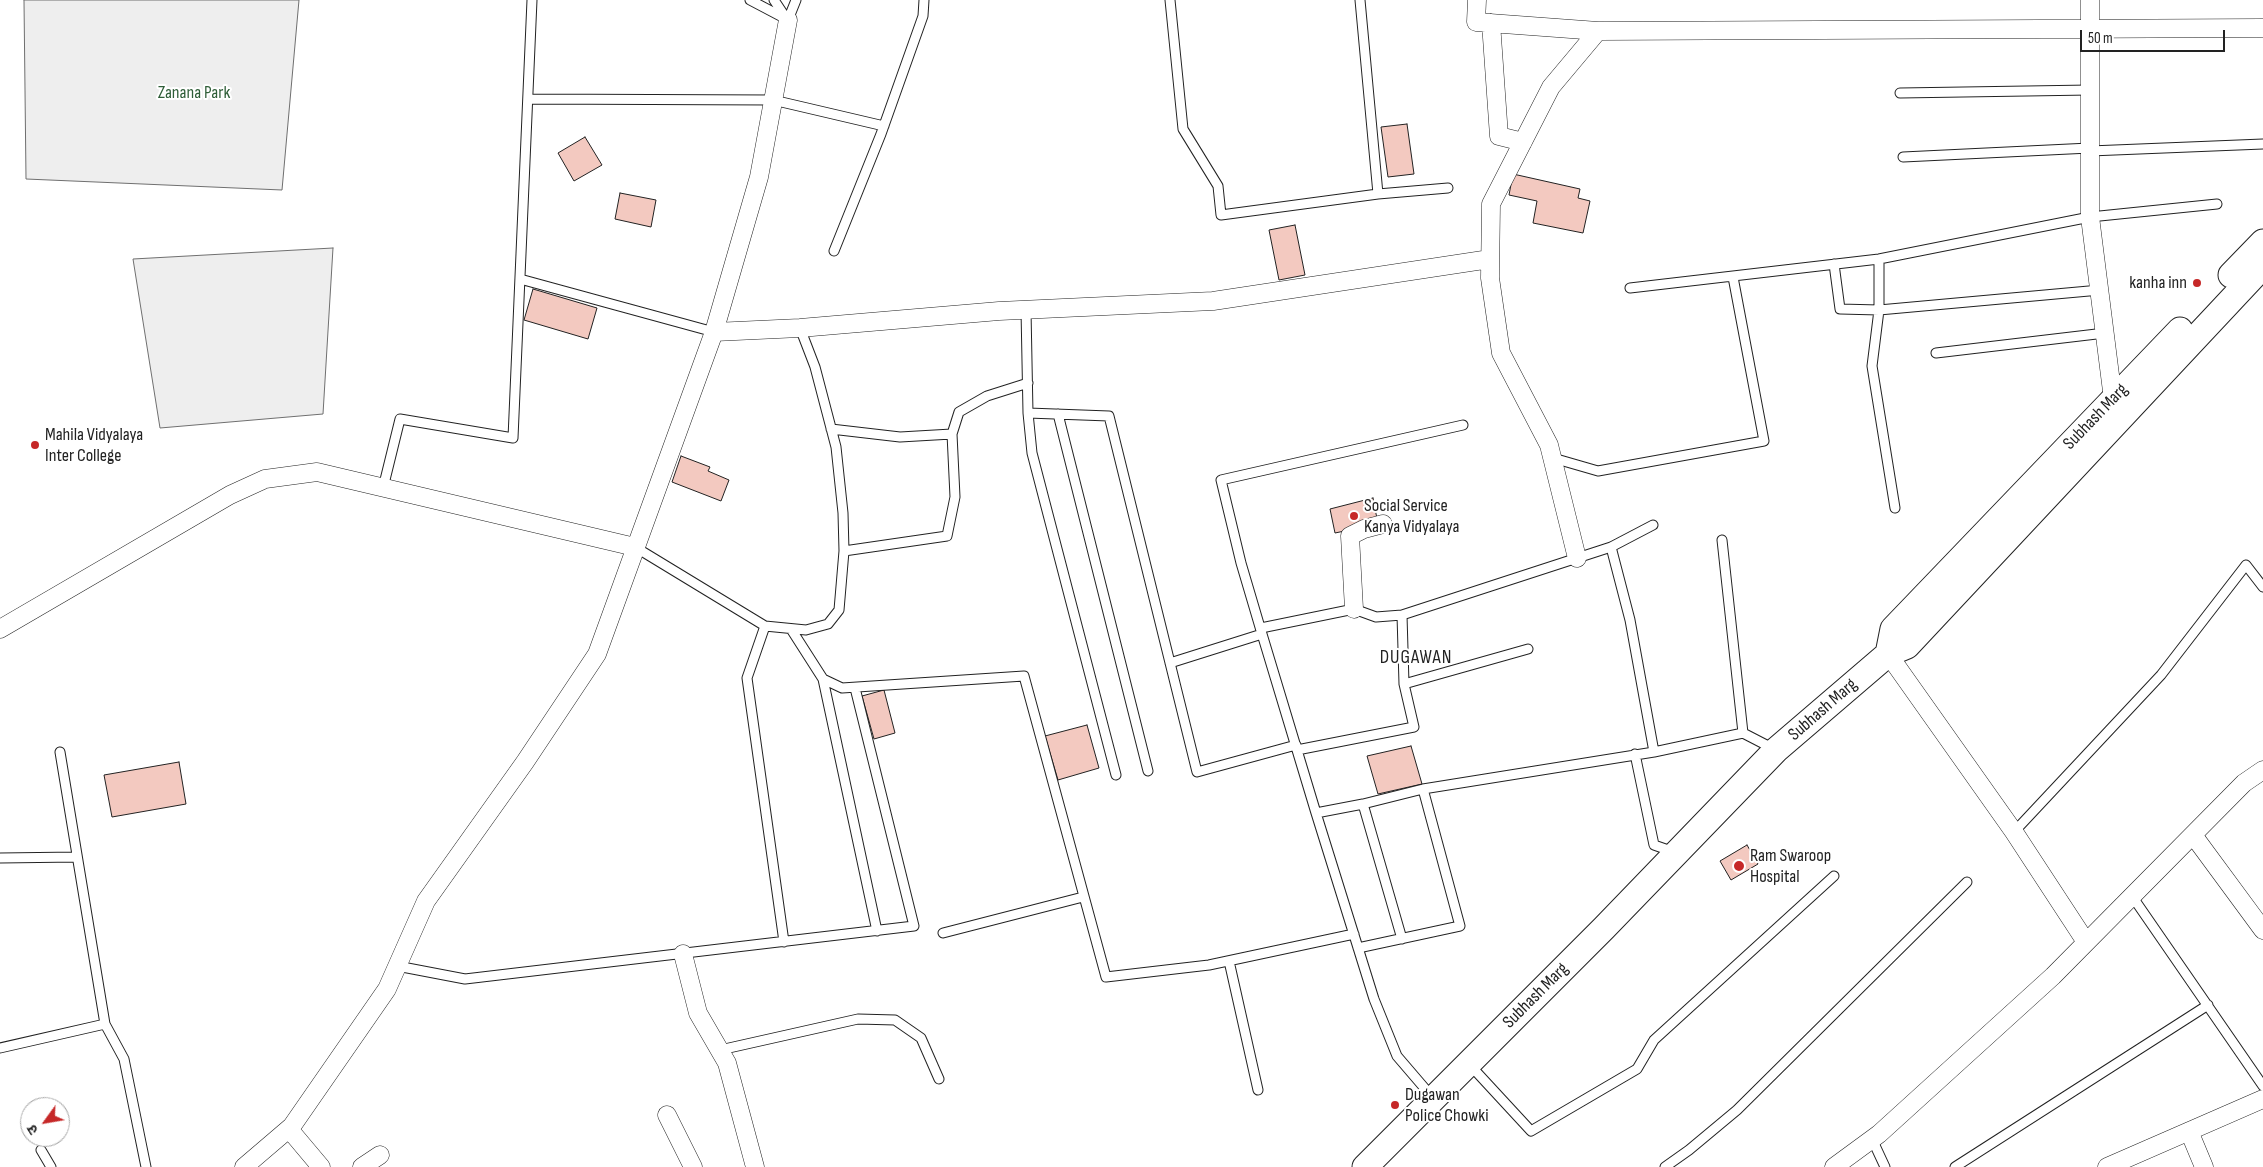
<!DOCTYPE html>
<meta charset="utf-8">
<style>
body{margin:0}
#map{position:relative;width:2263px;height:1167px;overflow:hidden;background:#fff;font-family:"Sofia Sans Condensed","Noto Sans Devanagari",sans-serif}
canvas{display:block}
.north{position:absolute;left:20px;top:1097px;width:50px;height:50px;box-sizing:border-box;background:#fff;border:1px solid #a7a7a7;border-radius:50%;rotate:238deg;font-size:14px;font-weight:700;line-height:20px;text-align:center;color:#222}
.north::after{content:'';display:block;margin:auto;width:18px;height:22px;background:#c62828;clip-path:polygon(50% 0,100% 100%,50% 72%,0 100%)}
.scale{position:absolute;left:2080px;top:30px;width:145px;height:22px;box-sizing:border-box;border:2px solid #222;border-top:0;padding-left:6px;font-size:15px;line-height:18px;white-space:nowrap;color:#222;-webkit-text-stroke:4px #fff;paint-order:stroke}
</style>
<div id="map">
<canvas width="2263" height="1167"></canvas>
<div class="north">उ</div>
<div class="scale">50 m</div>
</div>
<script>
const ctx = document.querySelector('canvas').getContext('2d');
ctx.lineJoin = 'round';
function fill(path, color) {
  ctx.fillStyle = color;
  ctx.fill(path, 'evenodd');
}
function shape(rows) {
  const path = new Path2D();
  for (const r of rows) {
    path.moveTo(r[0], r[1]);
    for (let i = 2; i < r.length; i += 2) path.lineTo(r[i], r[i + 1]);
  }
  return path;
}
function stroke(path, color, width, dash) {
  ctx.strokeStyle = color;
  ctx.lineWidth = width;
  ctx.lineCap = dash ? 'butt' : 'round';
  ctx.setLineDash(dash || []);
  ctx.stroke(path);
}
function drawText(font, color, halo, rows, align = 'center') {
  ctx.font = font + ' "Sofia Sans Condensed",sans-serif';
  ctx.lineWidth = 4;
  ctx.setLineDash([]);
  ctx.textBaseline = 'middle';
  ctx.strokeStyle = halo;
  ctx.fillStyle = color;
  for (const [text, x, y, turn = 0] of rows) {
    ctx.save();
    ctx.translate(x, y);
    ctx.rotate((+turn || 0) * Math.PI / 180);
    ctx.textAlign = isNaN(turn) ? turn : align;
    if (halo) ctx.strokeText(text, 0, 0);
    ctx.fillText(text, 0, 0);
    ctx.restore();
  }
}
const green = shape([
 [24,0,299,0,282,190,26,179,24,0],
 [333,248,323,414,160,428,133,259,333,248]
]);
fill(green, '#eee');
stroke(green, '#6f6f6f', 1);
const building = shape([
 [1407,124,1414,174,1388,177,1381,127,1407,124],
 [585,137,602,165,574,181,558,153,585,137],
 [1513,174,1580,189,1578,198,1590,201,1583,233,1533,223,1537,201,1509,195,1513,174],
 [620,193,656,200,651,227,615,219,620,193],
 [1295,225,1305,275,1279,280,1269,230,1295,225],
 [533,289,597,308,588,339,524,320,533,289],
 [681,456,710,467,708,471,729,480,721,501,672,482,681,456],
 [1373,498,1378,524,1335,533,1330,509,1373,498],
 [884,690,895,733,874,739,862,696,884,690],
 [1087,725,1099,768,1058,780,1045,736,1087,725],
 [1411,746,1422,784,1378,794,1367,756,1411,746],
 [179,762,186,804,112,817,104,775,179,762],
 [1747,845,1758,864,1731,880,1720,861,1747,845]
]);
fill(building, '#f3c9c0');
stroke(building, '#222', 1);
const lane = shape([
 [750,0,788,20],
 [774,0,786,18],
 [1170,0,1183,129,1218,186,1221,215,1378,194,1448,188],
 [1360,0,1378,194],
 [788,20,796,0],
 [1900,93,2090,90],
 [528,99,773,100,884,126],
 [2090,151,2263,144],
 [1903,157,2090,148],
 [834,251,881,134,923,16,924,0],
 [1879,259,1879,310,1872,366,1895,508],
 [1834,264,1840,309,1879,310,2100,290],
 [520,279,714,332],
 [1630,288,1879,259,2090,217,2217,204],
 [1026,310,1028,413,1032,453,1116,775],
 [1936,353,2105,333],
 [1028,413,1109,416,1197,772,1296,745],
 [1058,414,1148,771],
 [831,429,900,437,952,434],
 [1553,458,1598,471,1764,441,1733,277],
 [383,488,400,419,513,438,532,0],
 [1722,540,1743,733],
 [635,547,765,626,806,630,828,624,839,610,844,551,843,513,836,447,815,367,800,328],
 [1611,547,1630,620,1654,752],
 [844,551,947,536,955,497,952,434,959,412,987,396,1028,383],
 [1402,615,1404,684,1528,649],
 [765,626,747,678,784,942],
 [1261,628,1354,609,1376,617,1402,615,1611,547,1653,525],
 [791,629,823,679,842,688,1024,676,1106,977,1209,965,1354,934],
 [1170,663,1262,634],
 [823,679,877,931],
 [1297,750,1414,727,1404,684],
 [60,752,105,1024,124,1059,146,1167],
 [1635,754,1654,845,1674,852],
 [1363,804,1402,939],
 [1316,813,1363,804,1423,789,1654,752,1743,733,1774,749],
 [2014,832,2161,675,2246,565,2263,587],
 [0,858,77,857],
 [2132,896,2263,1086],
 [943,933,1083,897],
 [1358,948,1460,926,1423,789],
 [1229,961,1258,1090],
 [397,966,465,979,914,926,855,688],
 [0,1048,105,1024],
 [720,1050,858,1019,895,1020,921,1038,939,1079],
 [1470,1065,1531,1131,1637,1069,1654,1040,1834,876],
 [1433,1098,1397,1056,1374,999,1316,813,1262,634,1241,563,1221,480,1463,425],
 [1872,1139,1885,1167],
 [41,1150,51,1167],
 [1665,1167,1689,1150,1737,1110,1967,882],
 [1955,1167,2208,1005]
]);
const street = shape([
 [1477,0,1476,22,1598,31,2263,28],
 [2090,0,2090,217,2113,399,2118,404],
 [1491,23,1499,136,1523,142],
 [714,332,800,328,999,311,1213,301,1490,259],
 [1577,558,1549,445,1501,353,1490,278,1491,204,1551,87,1598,31],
 [1354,609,1350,536,1364,529,1383,524],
 [0,629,230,495,265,479,317,472,635,547],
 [1888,654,2014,832,2086,942],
 [2193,835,2263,930],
 [683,954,698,1013,727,1063,755,1167],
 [667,1115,693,1167],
 [289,1129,321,1167],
 [2189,1131,2204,1167],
 [244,1167,292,1126,387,989,426,901,525,762,597,654,714,332,759,177,788,20],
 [362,1167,380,1155],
 [1834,1167,1879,1134,2053,976,2244,783,2263,770],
 [2107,1167,2263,1099]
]);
const secondary = shape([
 [2231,275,2263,242],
 [1888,654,1893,629,2180,330],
 [1365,1167,1604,928,1776,750,1888,654,1907,646,2263,266]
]);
stroke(lane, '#222', 11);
stroke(street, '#222', 19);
stroke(secondary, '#222', 27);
stroke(lane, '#fff', 9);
stroke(street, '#fff', 18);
stroke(secondary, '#fff', 25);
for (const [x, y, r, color] of [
 [2197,283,5,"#c62828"],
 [35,445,5,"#c62828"],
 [1354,516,5,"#c62828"],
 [1739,866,6,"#c62828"],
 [1395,1105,5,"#c62828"]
]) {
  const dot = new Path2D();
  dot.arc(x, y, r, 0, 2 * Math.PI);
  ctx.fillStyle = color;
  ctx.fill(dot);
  stroke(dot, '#fff', 2);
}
drawText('18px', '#2f5e38', '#fff', [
 ["Zanana Park",194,93]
]);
drawText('18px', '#222', '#fff', [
 ["kanha inn",2187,283,"right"],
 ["Mahila Vidyalaya",45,435],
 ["Inter College",45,456],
 ["Social Service",1364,506],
 ["Kanya Vidyalaya",1364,527],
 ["Ram Swaroop",1750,856],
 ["Hospital",1750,877],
 ["Dugawan",1405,1095],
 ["Police Chowki",1405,1116]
], 'left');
drawText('18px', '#222', '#fff', [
 ["Subhash Marg",2096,417,-46],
 ["Subhash Marg",1823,710,-41],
 ["Subhash Marg",1536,996,-45]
]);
ctx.letterSpacing = '1px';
drawText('19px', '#222', '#fff', [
 ["DUGAWAN",1416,658]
]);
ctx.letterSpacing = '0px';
</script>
